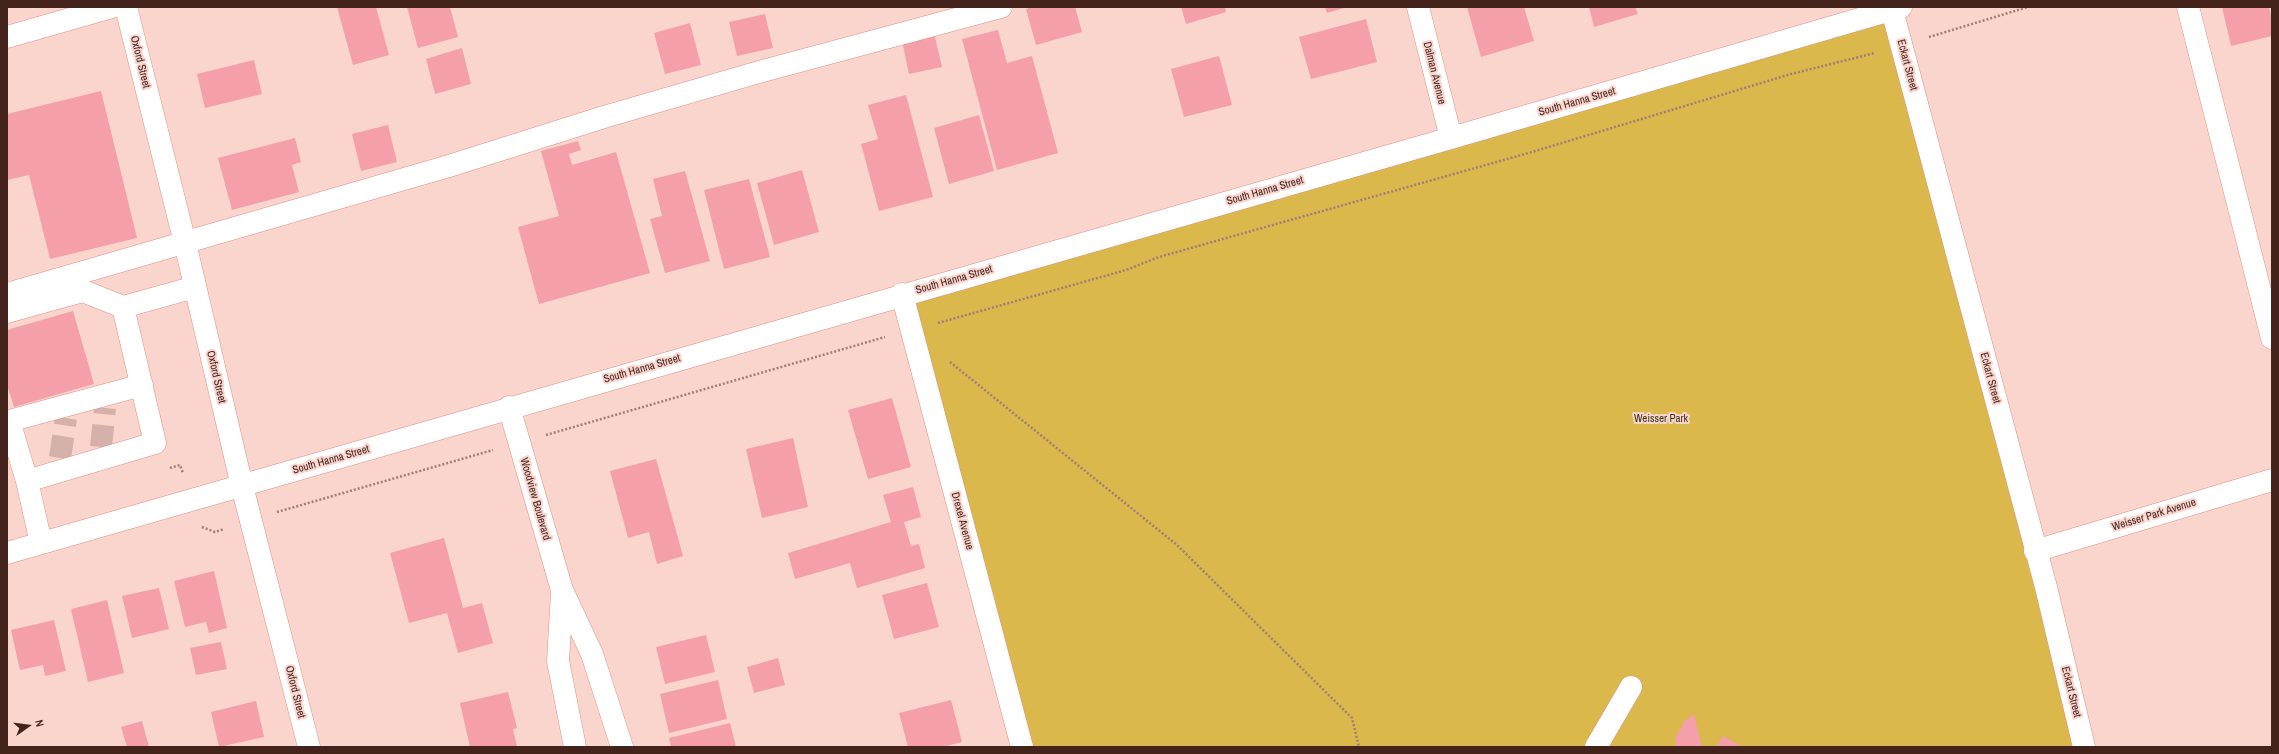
<!DOCTYPE html>
<style>
body{margin:0}
#map{position:relative;width:2279px;height:754px;overflow:hidden;background:#f9d5ce;font-family:"Archivo Narrow",sans-serif}
canvas{display:block}
.frame{position:absolute;inset:0;border:8px solid #44231d;pointer-events:none}
.north{position:absolute;left:8px;top:706px;width:40px;height:40px;-webkit-text-stroke:3px #f9d5ce;paint-order:stroke;rotate:76deg;font-size:11px;font-weight:700;line-height:16px;text-align:center;color:#44231d}
.north::after{content:'';display:block;margin:auto;width:14px;height:18px;background:#44231d;clip-path:polygon(50% 0,100% 100%,50% 72%,0 100%)}
</style>
<div id="map">
<canvas width="2279" height="754"></canvas>
<div class="frame"></div>
<div class="north">N</div>
</div>
<script>
const ctx = document.querySelector('canvas').getContext('2d');
ctx.lineJoin = 'round';
function fill(path, color) {
  ctx.fillStyle = color;
  ctx.fill(path, 'evenodd');
}
function shape(rows) {
  const path = new Path2D();
  for (const r of rows) {
    path.moveTo(r[0], r[1]);
    for (let i = 2; i < r.length; i += 2) path.lineTo(r[i], r[i + 1]);
  }
  return path;
}
function stroke(path, color, width, dash) {
  ctx.strokeStyle = color;
  ctx.lineWidth = width;
  ctx.lineCap = dash ? 'butt' : 'round';
  ctx.setLineDash(dash || []);
  ctx.stroke(path);
}
function drawText(font, color, halo, rows, align = 'center') {
  ctx.font = font + ' "Archivo Narrow",sans-serif';
  ctx.lineWidth = 4;
  ctx.setLineDash([]);
  ctx.textBaseline = 'middle';
  ctx.strokeStyle = halo;
  ctx.fillStyle = color;
  for (const [text, x, y, turn = 0] of rows) {
    ctx.save();
    ctx.translate(x, y);
    ctx.rotate((+turn || 0) * Math.PI / 180);
    ctx.textAlign = isNaN(turn) ? turn : align;
    if (halo) ctx.strokeText(text, 0, 0);
    ctx.fillText(text, 0, 0);
    ctx.restore();
  }
}
fill(shape([
 [1892,10,2084,747,1022,747,902,294]
]), '#dab84c');
fill(shape([
 [337,7,376,7,389,55,353,65],
 [407,7,450,7,458,37,418,48],
 [1032,7,1075,7,1082,32,1036,45,1026,9],
 [1181,7,1225,7,1226,12,1186,24],
 [1325,7,1347,7,1327,13],
 [1467,7,1524,7,1534,41,1481,57],
 [1589,7,1635,7,1638,14,1594,27],
 [2222,7,2269,7,2272,21,2272,36,2231,46],
 [765,14,773,48,737,56,729,22],
 [1366,19,1377,62,1311,79,1299,37],
 [690,23,701,65,665,74,654,33],
 [998,30,1007,63,1032,56,1058,153,997,170,962,39],
 [934,33,942,67,909,74,902,41],
 [462,48,471,84,435,94,426,59],
 [1219,56,1232,105,1184,117,1171,69],
 [254,60,262,94,205,108,197,74],
 [101,91,137,238,50,259,29,175,7,180,7,114],
 [906,95,933,197,879,211,861,144,878,139,868,105],
 [979,115,994,171,949,184,934,128],
 [388,125,397,162,361,171,352,134],
 [295,138,301,162,292,165,299,192,232,210,218,158],
 [578,141,581,150,569,154,572,165,616,152,650,273,539,304,518,227,559,216,541,151],
 [802,170,819,232,774,245,757,183],
 [685,171,710,261,665,273,650,219,662,216,653,179],
 [749,179,770,257,724,269,704,190],
 [73,311,94,384,14,407,7,385,7,330],
 [892,398,911,467,868,479,848,410],
 [793,438,808,507,762,518,746,449],
 [656,459,683,556,657,564,649,532,628,538,610,471],
 [913,487,921,517,904,522,911,546,919,544,925,568,857,588,850,563,795,579,788,553,891,522,883,495],
 [444,538,463,608,482,603,493,643,458,653,447,613,409,623,390,553],
 [214,571,227,628,209,633,206,622,185,627,174,581],
 [927,583,939,627,894,639,882,595],
 [159,588,169,629,132,638,122,596],
 [107,600,124,673,88,682,71,609],
 [54,620,66,671,45,676,43,665,20,670,11,630],
 [706,635,715,672,665,684,656,647],
 [221,642,227,669,196,675,190,648],
 [778,658,785,685,754,693,747,667],
 [718,680,727,719,669,733,660,694],
 [508,692,517,728,513,729,517,747,470,747,460,703],
 [951,700,962,742,942,747,908,747,899,713],
 [256,701,264,737,219,747,211,712],
 [1694,714,1702,747,1676,747,1676,737,1684,722],
 [142,721,149,747,127,747,121,727],
 [730,723,736,747,671,747,669,738],
 [1723,736,1743,747,1716,747]
]), '#f49fa9');
stroke(shape([
 [101,447,105,408],
 [60,458,66,418]
]), '#d5b1ab', 22, [22, 11]);
const minor = shape([
 [126,7,185,243,242,486,309,747],
 [1418,7,1451,138],
 [2188,7,2272,338],
 [1892,10,2046,587,2084,747],
 [7,37,112,7],
 [7,294,449,166,604,117,759,72,1001,7],
 [902,294,1022,747],
 [7,312,83,291,123,307],
 [509,407,562,590,592,654,622,747],
 [27,481,9,421,142,385],
 [41,543,27,481,155,443,123,307,195,287],
 [2035,551,2272,480],
 [7,553,1451,138,1901,7],
 [562,593,558,661,575,747],
 [1596,747,1631,687]
]);
stroke(minor, '#e18f80', 23);
stroke(shape([
 [1929,37,2028,7],
 [938,323,1126,270,1159,257,1532,152,1791,74,1875,53],
 [950,362,1177,545,1352,718,1359,747],
 [546,435,885,337],
 [170,468,180,465,183,473],
 [277,512,493,450],
 [202,527,215,532,224,529]
]), '#a07e77', 2.5, [2, 2]);
stroke(minor, '#fff', 22);
drawText('11px', '#44231d', '#f9d5ce', [
 ["Oxford Street",140,62,76],
 ["Eckart Street",1907,65,75],
 ["Dalman Avenue",1434,73,76],
 ["South Hanna Street",1577,102,-16],
 ["South Hanna Street",1265,191,-16],
 ["South Hanna Street",954,280,-16],
 ["South Hanna Street",642,369,-16],
 ["Oxford Street",216,377,77],
 ["Eckart Street",1990,378,75],
 ["South Hanna Street",331,460,-16],
 ["Woodview Boulevard",535,499,74],
 ["Weisser Park Avenue",2154,515,-17],
 ["Drexel Avenue",962,521,75],
 ["Oxford Street",295,692,76],
 ["Eckart Street",2071,692,76]
]);
drawText('11px', '#3a331b', '#f9d5ce', [
 ["Weisser Park",1661,419]
]);
</script>
